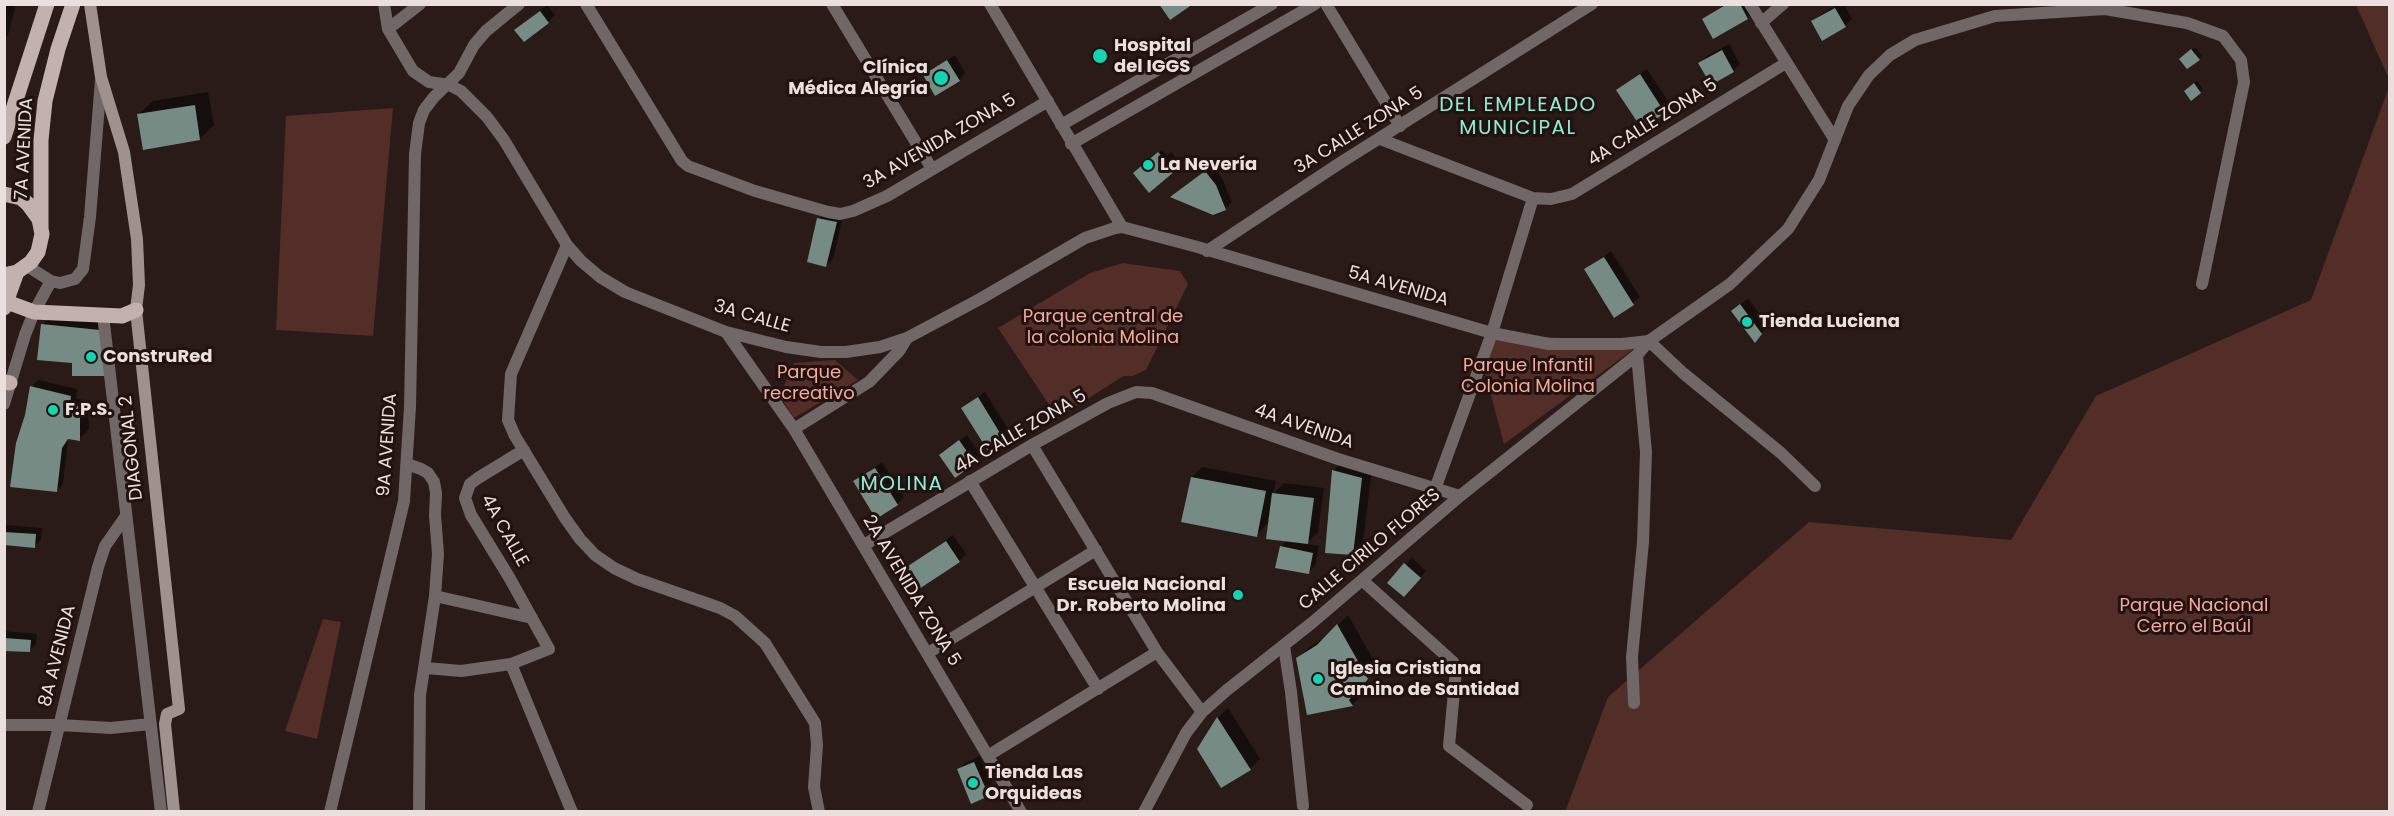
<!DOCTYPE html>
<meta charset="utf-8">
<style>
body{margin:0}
#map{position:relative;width:2394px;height:816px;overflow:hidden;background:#2a1b18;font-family:Poppins,sans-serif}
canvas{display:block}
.frame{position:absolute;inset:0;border:6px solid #ebe0de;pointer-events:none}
</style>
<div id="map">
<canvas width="2394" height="816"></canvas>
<div class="frame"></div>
</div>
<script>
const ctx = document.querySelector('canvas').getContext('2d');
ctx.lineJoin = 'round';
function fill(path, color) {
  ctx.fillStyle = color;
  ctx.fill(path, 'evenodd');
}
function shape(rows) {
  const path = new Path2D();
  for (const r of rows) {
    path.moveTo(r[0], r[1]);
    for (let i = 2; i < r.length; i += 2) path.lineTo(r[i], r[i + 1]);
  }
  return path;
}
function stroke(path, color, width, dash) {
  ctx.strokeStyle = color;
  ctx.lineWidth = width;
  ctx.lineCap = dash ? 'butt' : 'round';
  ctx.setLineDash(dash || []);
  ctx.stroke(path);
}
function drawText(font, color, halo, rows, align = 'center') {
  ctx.font = font + ' Poppins,sans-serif';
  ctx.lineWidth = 6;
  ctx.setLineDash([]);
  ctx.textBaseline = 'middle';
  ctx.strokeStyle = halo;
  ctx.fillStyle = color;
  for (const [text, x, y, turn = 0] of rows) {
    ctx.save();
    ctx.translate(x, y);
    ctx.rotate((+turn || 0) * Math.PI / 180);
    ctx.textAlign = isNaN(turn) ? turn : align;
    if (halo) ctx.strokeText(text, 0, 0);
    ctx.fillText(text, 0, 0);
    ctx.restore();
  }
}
fill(shape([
 [2356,5,2389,5,2389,79],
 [2389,87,2389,811,1565,812,1608,697,1809,522,2011,540,2096,396,2311,300],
 [393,108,373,336,276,330,286,116],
 [1123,263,1180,271,1188,284,1146,370,1133,376,1124,376,1117,380,1058,418,998,328,1090,273],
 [1497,334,1642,343,1504,444,1484,369],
 [835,360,858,380,794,418,780,396,794,363],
 [323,619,341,622,317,739,285,731]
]), '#532d28');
fill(shape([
 [4,4,16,4,8,35,4,39],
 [1725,4,1751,4,1754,11,1748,18,1714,37,1704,19],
 [1838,4,1844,4,1852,19,1845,26,1813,21,1820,15],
 [547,5,555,15,548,22,516,30],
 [1729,44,1740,64,1733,71,1700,63,1707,56],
 [2195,47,2202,56,2187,67,2184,56],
 [955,55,965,73,959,80,925,76],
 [1647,69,1671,106,1664,112,1618,90],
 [2197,81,2203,89,2192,98,2188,88],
 [208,92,214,125,200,139,139,114,153,101],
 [1162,150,1167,156,1171,152,1181,164,1149,190,1138,170],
 [1212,165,1222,178,1232,202,1225,209,1179,191],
 [825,212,843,216,833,259,826,265,819,219],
 [1611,251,1640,297,1615,316,1586,270],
 [1748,298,1768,326,1761,334,1733,311],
 [50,318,106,323,74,362,43,324],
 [38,380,77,389,76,399,86,400,85,410,88,410,89,429,79,439,70,438,68,440,63,484,57,491,27,415,31,387],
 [985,392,1012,435,1005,442,963,408],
 [967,435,981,456,974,462,941,455],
 [1344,460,1372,468,1363,543,1353,554,1326,551,1334,470],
 [882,462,904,497,897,504,855,482],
 [1202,467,1276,481,1273,494,1284,483,1324,488,1318,532,1306,544,1319,546,1315,566,1308,573,1281,547,1287,540,1269,522,1256,535,1192,477],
 [6,525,42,528,41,539,35,546,4,544],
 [953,535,966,554,959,561,907,568],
 [1412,558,1426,571,1410,589,1389,582],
 [1348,615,1378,668,1358,688,1362,695,1352,705,1298,658,1309,647,1328,636],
 [4,631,37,634,36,644,29,651,4,649],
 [1228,708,1260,759,1250,769,1198,749,1218,718],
 [980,756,994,788,988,795,959,770,965,763]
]), '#0007');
fill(shape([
 [1159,4,1193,4,1170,20],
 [1727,4,1740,4,1748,19,1713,39,1702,19],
 [1835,8,1846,27,1822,41,1811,21],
 [540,11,549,23,524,42,514,30],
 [2191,49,2200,60,2187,69,2179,59],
 [1722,50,1734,72,1711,85,1698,63],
 [947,60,960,81,935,96,923,75],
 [1640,74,1665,113,1642,129,1616,90],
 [2194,83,2201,93,2191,101,2184,91],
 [195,105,200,140,143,150,137,114],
 [1158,152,1175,171,1149,193,1133,173],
 [1205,171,1216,185,1226,210,1213,215,1170,197],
 [817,218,837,222,826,267,807,262],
 [1604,257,1634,305,1614,318,1584,269],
 [1740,304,1762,334,1755,343,1731,311],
 [41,324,100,330,107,376,72,376,72,363,37,360],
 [30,386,71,396,70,405,80,406,80,441,68,439,62,448,57,492,10,487,16,443,25,415],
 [978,397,1006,443,990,454,961,408],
 [959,440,975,463,955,478,939,455],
 [875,468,898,505,876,519,853,481],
 [1332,470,1362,478,1353,555,1325,553],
 [1191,477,1266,491,1257,537,1181,522],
 [1272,493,1314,498,1308,544,1266,539],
 [4,532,36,534,35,548,4,545],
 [946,541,960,562,919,589,905,568],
 [1280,546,1313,553,1309,574,1275,568],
 [1404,563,1421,578,1404,597,1387,583],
 [1337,624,1368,679,1349,700,1353,706,1307,715,1296,658,1317,645],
 [4,638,31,640,30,652,4,651],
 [1217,717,1251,770,1221,788,1197,749],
 [974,762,989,796,971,804,957,769]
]), '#778b85');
stroke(shape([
 [384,4,388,29,413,71,429,82,449,85,461,91,487,117,504,140,567,245,581,261,600,277,625,292,726,332,786,347,821,352,846,352,880,347,907,338,980,299,1085,238,1115,228,1122,227,1194,246,1492,333,1549,344,1622,344,1649,341,1730,284,1788,229,1819,180,1848,106,1869,75,1890,55,1915,40,1995,16,2105,9,2187,23,2223,36,2241,60,2244,82,2202,284],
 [586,4,682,161,688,166,755,191,828,212,840,214,853,211,887,196,1048,101],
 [832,4,932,169],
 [990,4,1122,227],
 [1326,4,1400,126],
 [1750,4,1835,140],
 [1761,23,1783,4],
 [388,29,420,4],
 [1061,125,1272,4],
 [1380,139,1533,198,1551,199,1572,194,1786,63],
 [1071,144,1315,4],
 [567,245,511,374,508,420,515,436,565,518,580,539,595,555,614,568,637,579,720,608,735,616,765,643,815,723,817,745,814,787,819,812],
 [1207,251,1340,163,1592,4],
 [27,266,51,281,60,283,75,279,83,269,90,217,101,80],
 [103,315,161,812],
 [726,332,794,429,1021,812],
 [1649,341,1683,373,1781,453,1815,486],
 [4,404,25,335,34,312,51,281],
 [794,429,869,382,899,351,907,338],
 [1032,445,1157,652,1202,712],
 [407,464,421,469,428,473,434,482,436,493,435,515,438,554,435,596,420,695,419,812],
 [970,481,1098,689],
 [1435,489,1492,333,1533,198],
 [864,545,1032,445,1108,403,1136,392,1152,393,1338,459,1460,496],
 [1362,580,1453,662,1456,670,1449,746,1527,805],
 [435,596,532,618],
 [1284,646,1291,692,1303,806],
 [928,653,1096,550],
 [511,664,572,812],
 [426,668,461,671,511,664,549,649,509,577,471,515,465,498,470,484,478,478,524,450],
 [1634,703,1632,657,1643,542,1646,452,1637,355],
 [4,725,60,725,111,728,150,724],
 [989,755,1157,652],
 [38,812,98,567,105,546,126,516],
 [330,812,404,501,410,407,415,154,419,123,424,110,434,97,459,73,474,45,486,31,519,4],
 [1144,812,1186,733,1202,712,1227,690,1313,622,1460,496,1637,355,1649,341]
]), '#706766', 12);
stroke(shape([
 [90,4,101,77,124,152,137,239,139,285,136,310,179,709,167,714,165,724,174,812]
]), '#9f918e', 12);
stroke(shape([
 [4,137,47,4],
 [4,194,21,198,28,204,39,219,42,234,38,252,31,262,17,272,4,275],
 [41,228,41,140,45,101,58,49,73,4],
 [7,302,34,312,122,316,136,310],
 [4,308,17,272],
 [4,382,10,383]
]), '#c3b1ae', 15);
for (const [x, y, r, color] of [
 [1100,56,8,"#14d5b3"],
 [941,78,8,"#14d5b3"],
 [1148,165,6,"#14d5b3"],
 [1747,322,6,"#14d5b3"],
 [91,357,6,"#14d5b3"],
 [53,410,6,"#14d5b3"],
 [1238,595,6,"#14d5b3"],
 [1318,679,6,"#14d5b3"],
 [973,783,6,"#14d5b3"]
]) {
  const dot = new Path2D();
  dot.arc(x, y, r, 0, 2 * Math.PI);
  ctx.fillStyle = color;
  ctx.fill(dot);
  stroke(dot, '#21120f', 2);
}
drawText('bold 18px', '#ebe0de', '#21120f', [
 ["Hospital",1114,46],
 ["del IGGS",1114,67],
 ["Clínica",928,68,"right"],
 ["Médica Alegría",928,89,"right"],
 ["La Nevería",1160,165],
 ["Tienda Luciana",1759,322],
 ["ConstruRed",103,357],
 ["F.P.S.",65,410],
 ["Escuela Nacional",1226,585,"right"],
 ["Dr. Roberto Molina",1226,606,"right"],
 ["Iglesia Cristiana",1330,669],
 ["Camino de Santidad",1330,690],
 ["Tienda Las",985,773],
 ["Orquideas",985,794]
], 'left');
drawText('18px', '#ebe0de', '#21120f', [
 ["4A CALLE ZONA 5",1653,123,-32],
 ["3A CALLE ZONA 5",1359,131,-32],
 ["3A AVENIDA ZONA 5",940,142,-30],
 ["7A AVENIDA",25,149,-87],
 ["5A AVENIDA",1398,287,16],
 ["3A CALLE",752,317,16],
 ["4A AVENIDA",1304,427,19],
 ["4A CALLE ZONA 5",1021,432,-30],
 ["9A AVENIDA",388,445,-86],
 ["DIAGONAL 2",132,448,-96],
 ["4A CALLE",504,531,61],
 ["CALLE CIRILO FLORES",1370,550,-40],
 ["2A AVENIDA ZONA 5",911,591,59],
 ["8A AVENIDA",58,656,-76]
]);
drawText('18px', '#f7a99d', '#21120f', [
 ["Parque central de",1103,317],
 ["la colonia Molina",1103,338],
 ["Parque Infantil",1528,366],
 ["Colonia Molina",1528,387],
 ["Parque",809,373],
 ["recreativo",809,394],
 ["Parque Nacional",2194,606],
 ["Cerro el Baúl",2194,627]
]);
ctx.letterSpacing = '1.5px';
drawText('20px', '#8ceed5', '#21120f', [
 ["DEL EMPLEADO",1518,106],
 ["MUNICIPAL",1518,129],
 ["MOLINA",902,485]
]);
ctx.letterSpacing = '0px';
</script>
